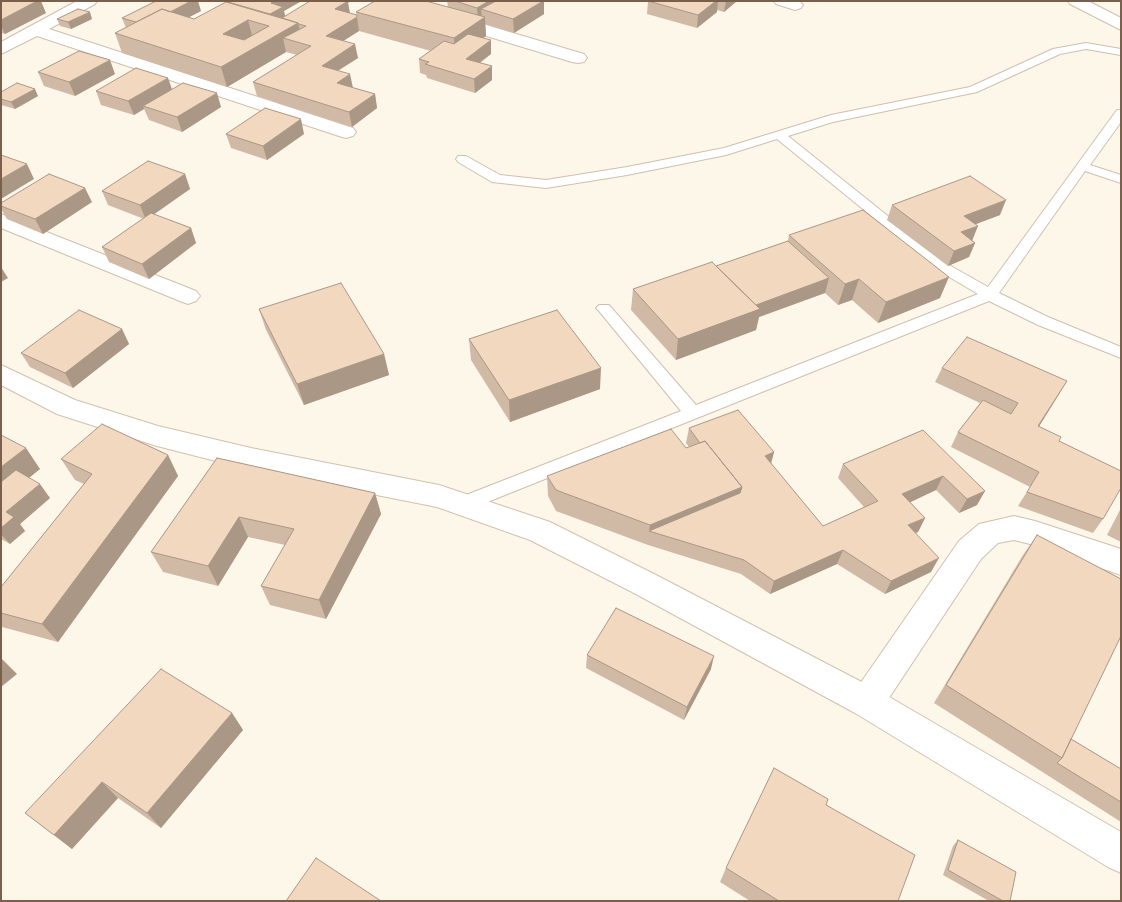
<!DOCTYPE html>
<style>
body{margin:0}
#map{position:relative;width:1122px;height:902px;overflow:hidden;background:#fdf7e9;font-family:"Open Sans",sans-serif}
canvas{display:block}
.frame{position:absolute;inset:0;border:2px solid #795f4c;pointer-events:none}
</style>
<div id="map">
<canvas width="1122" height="902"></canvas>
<div class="frame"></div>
</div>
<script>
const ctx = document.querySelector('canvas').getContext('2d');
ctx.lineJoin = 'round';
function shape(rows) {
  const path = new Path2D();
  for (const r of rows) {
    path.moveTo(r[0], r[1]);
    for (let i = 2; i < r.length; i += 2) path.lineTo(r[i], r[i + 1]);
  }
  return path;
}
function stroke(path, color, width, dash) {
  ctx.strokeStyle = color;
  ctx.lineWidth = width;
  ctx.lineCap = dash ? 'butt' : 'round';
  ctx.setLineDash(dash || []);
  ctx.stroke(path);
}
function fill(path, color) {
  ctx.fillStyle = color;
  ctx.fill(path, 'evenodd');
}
const lane = shape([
 [1086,43,1121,49,1121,55,1086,49,1060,54,977,92,833,122,788,136,949,265,988,287,1117,110,1121,110,1121,122,1090,165,1121,175,1121,183,1085,171,999,293,1048,317,1121,347,1121,358,1038,325,989,301,470,509,463,511,456,509,454,504,456,499,681,411,599,311,596,308,599,305,609,305,696,405,978,294,939,271,777,139,726,155,627,175,546,188,492,182,458,162,456,159,458,156,466,156,500,175,546,180,627,167,724,148,831,115,970,87,1053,49,1086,43]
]);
const street = shape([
 [77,1,97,1,95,4,49,29,353,128,356,132,353,136,346,138,339,136,37,36,1,54,1,42,77,1],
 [379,1,405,1,584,54,587,58,584,62,578,63,572,62,381,4,379,1],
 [774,1,799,1,803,5,801,8,795,10,776,4,774,1],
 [1068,1,1088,1,1121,18,1121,30,1070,4,1068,1],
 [1,214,196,291,200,296,196,301,188,304,180,301,1,228,1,214],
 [1014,516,1035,521,1121,549,1121,575,1034,545,1014,540,998,543,981,559,879,713,867,718,855,713,850,702,855,691,959,541,979,524,1014,516]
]);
const secondary = shape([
 [1,365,75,400,158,426,251,448,439,485,550,522,656,575,879,691,1121,832,1121,873,1108,867,855,713,634,593,530,540,437,507,251,470,157,446,57,414,1,385,1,365]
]);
stroke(lane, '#d0bfae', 2);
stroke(street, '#d0bfae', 2);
stroke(secondary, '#d3c0ac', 2);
fill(lane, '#fff');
fill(street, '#fff');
fill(secondary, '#fff');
fill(shape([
 [1,1,46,13,5,34,1,33],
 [230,1,300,1,284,11,285,16,348,3,350,13,357,15,356,12,448,7,447,1,544,1,544,14,514,33,485,24,486,36,483,38,491,54,480,63,492,66,492,80,475,93,427,78,426,75,420,73,419,59,431,51,359,31,343,41,358,58,338,71,353,88,375,94,377,108,352,127,257,96,253,82,297,55,286,52,227,87,122,53,115,33,126,28,122,18,201,11,189,17,194,19],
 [648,1,737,1,724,12,717,10,717,12,697,28,647,14],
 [57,19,92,19,71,29,60,26],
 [38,72,115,74,75,96,44,86],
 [172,89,221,107,182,132,149,120,144,109,134,115,101,105,96,91],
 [1,92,38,96,15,109,1,105],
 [226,134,304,134,267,160,231,148],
 [185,174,190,189,153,214,191,228,196,243,149,279,109,262,102,247,144,219,108,205,102,191],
 [92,202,43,234,7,219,1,209,1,203],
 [892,205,1000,215,975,224,972,240,975,243,969,257,948,266,887,220],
 [789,235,940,298,878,323,852,300,838,305,825,293,759,317,756,330,676,360,631,310,633,289,716,266,788,241],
 [259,309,384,354,389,375,304,405,266,330],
 [122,329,129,344,73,388,30,367,21,353],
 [469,339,600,389,510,422,471,360],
 [942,368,1067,381,1039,426,1059,441,1103,519,1093,533,1018,506,1030,487,951,447,958,432,980,403,935,382],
 [689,428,774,452,771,464,823,526,864,507,838,478,843,464,923,430,977,505,959,513,936,490,910,502,925,518,918,532,915,533,931,572,885,594,837,564,770,594,741,574,648,545,556,511,548,496,547,476,686,448,689,447,686,443],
 [1,435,40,469,29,478,50,498,20,524,25,531,10,544,1,539],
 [168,455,178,476,58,642,2,627,1,626,1,587,84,484,75,480,61,459],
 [217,458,375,493,381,514,326,619,270,605,261,586,285,545,248,537,218,586,163,572,151,552],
 [1121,508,1121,542,1107,535],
 [1037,535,1071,739,1121,769,1121,822,934,703,1023,555],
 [587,655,711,669,684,720,586,668],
 [232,713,243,730,161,828,118,798,72,849,25,813],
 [826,805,898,901,750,901,720,882,726,868],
 [958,840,1010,901,989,901,943,875,953,846]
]), '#d1baa5');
fill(shape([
 [37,1,41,1,46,13,5,34,1,26,1,20],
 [191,1,198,1,201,11,149,38,145,25],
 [274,1,300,2,284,11,286,20,270,29,271,3],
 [334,1,351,1,348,3,350,14,338,22],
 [489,1,509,1,481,9,482,19,485,17,486,36,455,58,454,38,478,21,477,8],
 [544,1,544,14,514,33,513,19],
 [716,1,718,1,717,12,697,28,698,15],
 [726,1,737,1,724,12],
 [90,12,92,19,71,29,68,22],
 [357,17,359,31,329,50,326,36],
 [248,20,253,39,229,53,223,34],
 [298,23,303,42,283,38,286,52,227,87,221,67],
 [491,40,491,54,467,72,466,59],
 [355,44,358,58,324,79,322,66],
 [110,60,115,74,75,96,69,82],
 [492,66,492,80,475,93,474,79],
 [350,74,353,88,337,83],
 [168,78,173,92,143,106,144,109,134,115,128,101],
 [35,89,38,96,15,109,11,102],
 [217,93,221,107,182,132,177,117],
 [375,94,377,108,352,127,349,112],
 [301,119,304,134,267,160,263,146],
 [27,164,34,179,1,199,1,179],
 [185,174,190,189,146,220,140,205],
 [85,188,92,202,43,234,35,219],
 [1006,200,1000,215,958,231,964,216],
 [978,226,972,241,961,232],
 [191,228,196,243,149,279,142,264],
 [975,243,969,257,948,266,954,251],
 [1,267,8,278,1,282],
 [949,277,940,298,878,323,886,302],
 [829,278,825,293,759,317,756,330,676,360,678,339,750,307],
 [859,279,852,300,838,305,845,284],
 [122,329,129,344,73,388,65,373],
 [384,354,389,375,304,405,297,384],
 [601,368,600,389,510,422,509,400],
 [1067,381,1058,396,1030,441,1038,426],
 [26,448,40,469,1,500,1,467],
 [774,452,770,467,765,456],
 [168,455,178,476,58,642,42,624],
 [943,476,936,490,896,509,902,494],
 [40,484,50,498,20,524,25,531,10,544,1,534,1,528,6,512],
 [742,487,737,508,649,531,650,525],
 [985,491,977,505,959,513,967,499],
 [375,493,381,514,326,619,319,600],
 [239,517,248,537,218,586,208,566],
 [925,518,918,532,901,539,908,525],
 [843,550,837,564,770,594,774,581],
 [939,558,931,572,885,594,891,581],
 [714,656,711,669,684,720,687,707],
 [1,658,17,674,1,687],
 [232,713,243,730,161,828,147,813],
 [102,782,118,798,72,849,54,835]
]), '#aa9786');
const building = shape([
 [1,1,37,1,1,20,1,1],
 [156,1,191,1,170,12,162,9,136,22,122,18,156,1],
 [230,1,274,1,271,3,283,7,270,14,228,2,230,1],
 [310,1,348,1,335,9,357,15,357,17,326,36,355,44,322,66,350,74,337,83,375,94,349,112,253,82,311,46,283,38,306,26,299,24,298,23,282,18,310,1],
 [375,1,426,1,485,17,454,38,356,12,375,1],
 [455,1,489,1,477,8,455,1],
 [496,1,543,1,513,19,481,9,496,1],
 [648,1,716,1,698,15,648,1],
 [226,2,298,23,221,67,115,33,162,9,194,19,226,2],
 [248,20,269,26,244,40,223,34,248,20],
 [78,9,90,12,68,22,57,19,78,9],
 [468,34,491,40,466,59,492,66,474,79,425,64,429,62,419,59,444,41,454,44,468,34],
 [79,51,110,60,69,82,38,72,79,51],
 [136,68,168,78,128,101,96,91,136,68],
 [17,83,35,89,11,102,1,99,1,92,17,83],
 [183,83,217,93,177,117,143,106,183,83],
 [265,108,301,119,263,146,226,134,265,108],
 [1,155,27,164,1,179,1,155],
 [148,161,185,174,140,205,102,191,148,161],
 [49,174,85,188,35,219,1,206,1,203,49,174],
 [970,176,1006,200,964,216,978,226,961,232,975,243,954,251,892,205,970,176],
 [863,210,949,277,886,302,859,279,845,284,789,235,863,210],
 [151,213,191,228,142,264,102,247,151,213],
 [788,241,829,278,756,305,716,266,788,241],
 [712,262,760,309,678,339,633,289,712,262],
 [341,283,384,354,297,384,259,309,341,283],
 [79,310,122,329,65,373,21,353,79,310],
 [557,310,601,368,509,400,469,339,557,310],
 [967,337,1067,381,1038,426,1061,437,1059,441,1121,471,1121,488,1103,519,1027,492,1039,472,958,432,983,400,1011,414,1018,403,942,368,967,337],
 [738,410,774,452,765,456,823,526,878,501,843,464,923,430,985,491,967,499,943,476,902,494,925,518,908,525,939,558,891,581,843,550,774,581,744,560,649,531,740,493,742,487,705,441,700,443,689,428,738,410],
 [102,424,168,455,42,624,1,613,1,587,92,474,61,459,102,424],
 [671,429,686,448,705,441,742,487,650,525,556,490,547,476,671,429],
 [1,435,26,448,1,467,1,435],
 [217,458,375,493,319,600,261,586,294,529,239,517,208,566,151,552,217,458],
 [16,470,40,484,6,512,14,517,1,528,1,482,16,470],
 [1037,535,1121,579,1121,636,1062,758,946,685,1037,535],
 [616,608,714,656,687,707,587,655,616,608],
 [161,669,232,713,147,813,102,782,54,835,25,813,161,669],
 [1071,739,1121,769,1121,802,1057,763,1062,758,1071,739],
 [774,768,828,799,826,805,915,855,898,901,779,901,726,868,774,768],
 [958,840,1016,872,1010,901,1003,901,948,870,958,840],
 [316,858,381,901,286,901,316,858]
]);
fill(building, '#f3d8c0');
stroke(building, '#aa9786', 1);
</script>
